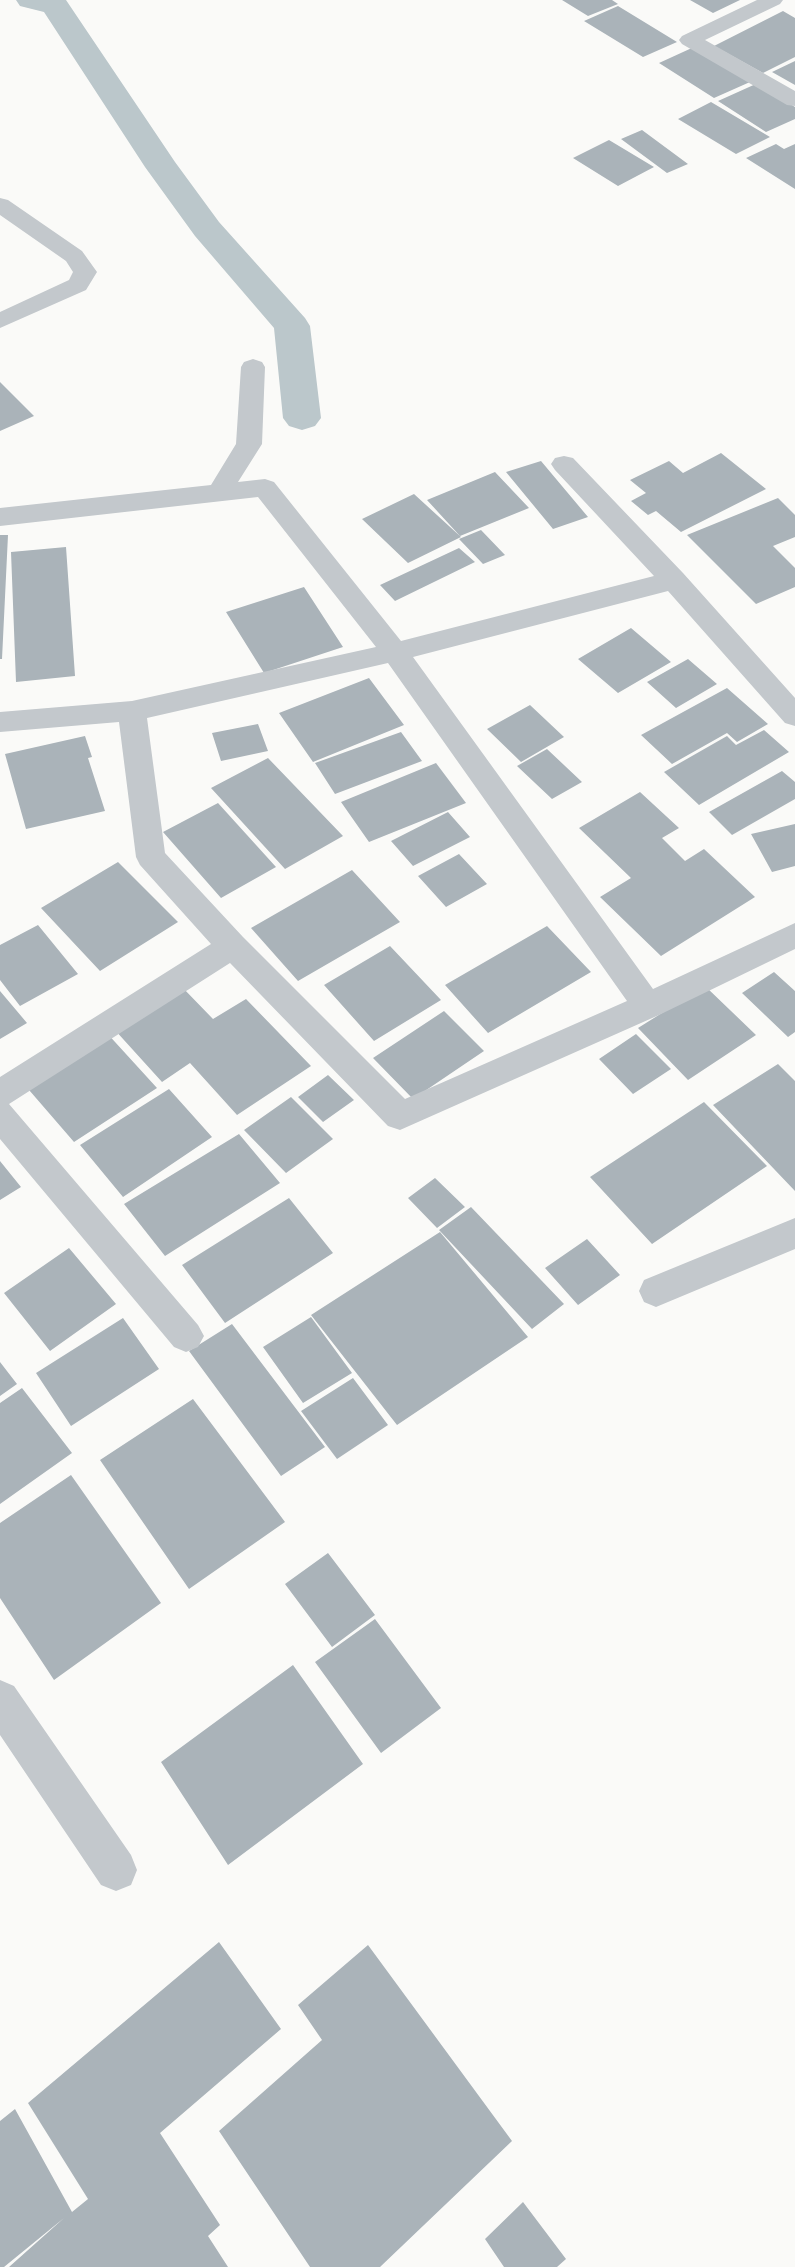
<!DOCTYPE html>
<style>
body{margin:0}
canvas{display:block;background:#fafaf8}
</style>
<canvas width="795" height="2267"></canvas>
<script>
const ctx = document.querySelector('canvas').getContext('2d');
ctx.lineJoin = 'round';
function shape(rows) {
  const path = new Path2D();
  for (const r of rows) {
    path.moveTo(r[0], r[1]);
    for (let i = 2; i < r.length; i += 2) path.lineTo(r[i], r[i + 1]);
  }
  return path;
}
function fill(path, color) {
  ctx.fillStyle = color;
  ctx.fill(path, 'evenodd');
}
fill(shape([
 [16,0,66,0,175,162,219,222,305,318,310,326,321,418,315,426,302,430,289,426,283,418,274,328,195,236,145,167,44,12,20,6,16,0]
]), '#bbc7cb');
fill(shape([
 [562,0,612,0,618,4,588,16],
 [690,0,740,0,713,13],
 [618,6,677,42,643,57,584,21],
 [783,11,795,18,795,57,763,73,714,46],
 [694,47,750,82,714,98,659,63],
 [795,61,795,85,772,72],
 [758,83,795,107,795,119,766,132,718,101],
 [711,102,770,137,736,154,678,119],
 [642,130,688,164,667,173,621,139],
 [609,140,654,167,618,186,573,158],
 [776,144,784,149,795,144,795,189,746,158],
 [0,382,34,416,0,431],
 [721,453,766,489,681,532,656,511,648,515,631,501,646,493,630,480,669,461,683,473],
 [541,461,588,517,553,529,506,472],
 [495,472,529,508,460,536,427,500],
 [414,494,461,537,408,563,362,519],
 [778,498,795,515,795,537,773,546,795,568,795,587,756,604,687,535],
 [481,530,505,555,483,564,459,539],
 [0,535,8,535,2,659,0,659],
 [66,547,75,676,16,682,11,552],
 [459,548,475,562,395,601,380,585],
 [304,587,343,647,264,673,226,612],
 [631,628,671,662,618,693,578,659],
 [688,659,717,684,676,708,647,682],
 [369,678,404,725,313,762,279,713],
 [727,688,768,724,737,742,727,733,672,764,641,735],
 [530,705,564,737,521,762,487,729],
 [258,724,268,751,221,761,212,733],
 [764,730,789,752,699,805,664,772,727,736,736,745],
 [401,732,422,761,335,794,315,763],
 [85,736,92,757,88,758,105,811,26,829,5,754],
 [547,749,582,782,552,799,517,766],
 [268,758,343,836,285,869,211,788],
 [436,763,466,803,369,842,341,802],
 [782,771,795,782,795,799,732,835,709,812],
 [640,792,679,828,662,838,685,861,704,849,755,897,661,956,600,897,631,878,579,828],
 [218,803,276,867,221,898,163,832],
 [448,812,470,837,413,866,391,841],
 [795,824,795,866,772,872,751,834],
 [459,854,487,884,446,907,418,876],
 [118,862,178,922,100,971,41,908],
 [352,870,400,922,298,981,251,928],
 [38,925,78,974,20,1006,0,980,0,945],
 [547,926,591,972,488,1033,445,985],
 [390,946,441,1000,374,1041,324,985],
 [774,972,795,991,795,1032,788,1037,742,993],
 [181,986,213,1019,246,999,311,1066,237,1115,190,1063,162,1082,114,1029],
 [705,986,756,1035,688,1080,638,1028],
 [0,991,27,1023,0,1039],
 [444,1011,484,1051,413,1099,373,1058],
 [105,1031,157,1088,74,1142,23,1083],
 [636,1034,671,1069,633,1094,599,1059],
 [778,1064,795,1081,795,1191,713,1105],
 [328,1075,354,1100,323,1122,298,1097],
 [169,1089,212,1137,123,1197,80,1145],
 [291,1097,333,1139,286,1173,244,1130],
 [704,1102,767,1166,652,1244,590,1177],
 [239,1134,280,1183,165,1256,124,1204],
 [0,1161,21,1187,0,1200],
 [435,1178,465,1207,437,1228,408,1198],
 [289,1198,333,1253,225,1323,182,1265],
 [471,1207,564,1304,532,1329,439,1230],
 [440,1232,528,1337,397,1425,311,1315],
 [587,1239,620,1275,578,1305,545,1268],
 [69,1248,116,1304,50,1351,4,1293],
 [311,1317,352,1373,303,1403,263,1347],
 [123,1318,159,1369,71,1426,36,1373],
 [232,1324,325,1447,281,1476,189,1351],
 [0,1362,17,1384,0,1396],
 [353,1378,388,1425,337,1459,301,1411],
 [22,1388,72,1453,0,1504,0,1403],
 [193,1399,285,1522,189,1589,100,1460],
 [71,1475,161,1603,54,1680,0,1598,0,1523],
 [328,1553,375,1615,332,1647,285,1584],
 [375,1619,441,1708,381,1753,315,1662],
 [293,1665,363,1764,228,1865,161,1762],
 [219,1942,281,2029,160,2133,220,2225,208,2236,228,2267,9,2267,64,2218,4,2267,0,2267,0,2121,15,2109,72,2212,88,2199,28,2103],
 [368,1945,512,2141,380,2267,310,2267,219,2131,322,2040,298,2005],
 [523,2202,566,2259,557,2267,504,2267,485,2239]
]), '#aab3b9');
fill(shape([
 [757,0,783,0,780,4,705,40,795,91,795,106,787,105,682,44,679,40,682,36,757,0],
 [0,198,8,200,82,251,97,272,86,290,0,328,0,312,69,280,73,272,66,261,0,215,0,198],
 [253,359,262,362,265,367,262,444,238,482,265,479,274,482,401,641,654,576,555,470,551,464,555,458,564,456,573,458,683,573,795,698,795,726,785,723,668,591,413,657,653,989,795,923,795,949,659,1015,400,1130,388,1126,230,963,9,1104,198,1325,204,1336,198,1347,186,1352,174,1347,0,1139,0,1077,211,944,140,865,136,857,119,722,0,732,0,712,132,701,376,647,258,497,0,526,0,508,211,485,236,444,241,367,244,362,253,359],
 [388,663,627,1001,405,1099,243,937,165,853,147,718,388,663],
 [795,1218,795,1249,656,1307,644,1302,639,1291,644,1280,795,1218],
 [0,1680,14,1686,131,1855,137,1870,131,1885,116,1891,101,1885,0,1735,0,1680]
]), '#c3c8cc');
</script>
